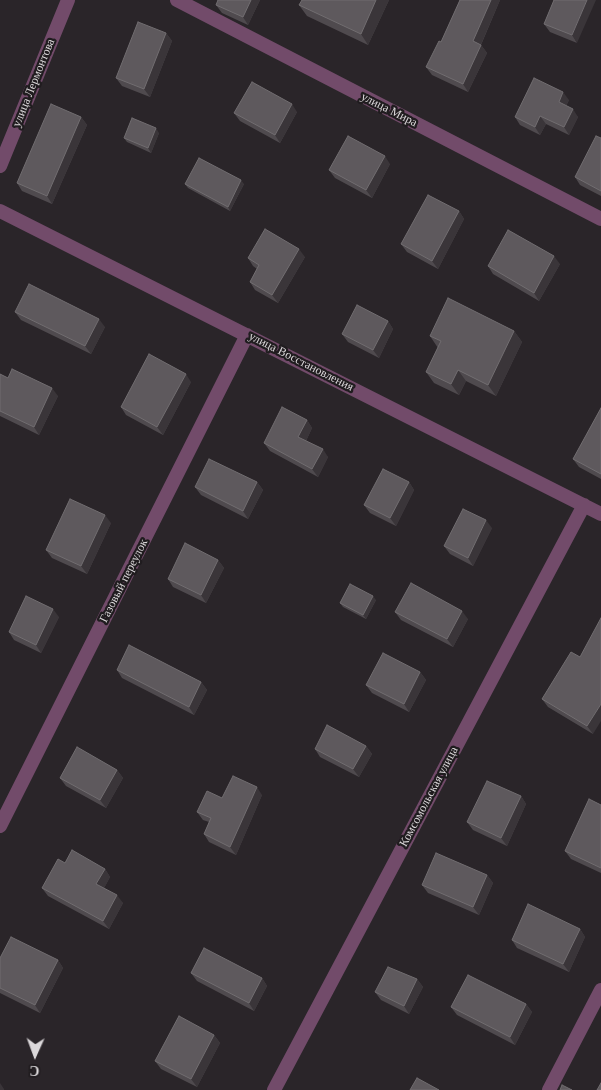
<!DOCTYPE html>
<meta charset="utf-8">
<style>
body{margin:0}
#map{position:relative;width:601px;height:1090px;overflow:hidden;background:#2a2529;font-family:Georgia,serif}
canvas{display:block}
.north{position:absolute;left:10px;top:1030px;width:50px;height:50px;-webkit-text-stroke:4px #201c1f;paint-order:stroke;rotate:182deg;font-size:14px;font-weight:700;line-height:20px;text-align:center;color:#dbd8da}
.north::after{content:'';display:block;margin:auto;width:18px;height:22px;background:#dbd8da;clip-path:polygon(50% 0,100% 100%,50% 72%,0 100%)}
</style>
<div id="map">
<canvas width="601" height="1090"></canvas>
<div class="north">С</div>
</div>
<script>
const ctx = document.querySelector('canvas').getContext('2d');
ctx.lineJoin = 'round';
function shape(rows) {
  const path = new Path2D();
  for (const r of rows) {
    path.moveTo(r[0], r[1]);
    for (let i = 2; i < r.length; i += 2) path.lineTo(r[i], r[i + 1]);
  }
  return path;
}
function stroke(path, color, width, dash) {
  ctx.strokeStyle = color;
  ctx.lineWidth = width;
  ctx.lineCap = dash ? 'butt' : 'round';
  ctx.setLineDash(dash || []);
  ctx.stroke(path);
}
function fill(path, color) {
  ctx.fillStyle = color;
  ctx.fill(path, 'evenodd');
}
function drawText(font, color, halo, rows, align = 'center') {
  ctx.font = font + ' Georgia,serif';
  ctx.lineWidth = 4.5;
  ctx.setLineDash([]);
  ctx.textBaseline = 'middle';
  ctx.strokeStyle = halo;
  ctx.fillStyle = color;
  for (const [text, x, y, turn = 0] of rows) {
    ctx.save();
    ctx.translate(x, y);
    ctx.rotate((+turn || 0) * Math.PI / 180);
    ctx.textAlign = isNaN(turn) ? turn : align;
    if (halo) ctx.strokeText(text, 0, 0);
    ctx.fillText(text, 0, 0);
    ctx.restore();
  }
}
stroke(shape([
 [177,0,601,219],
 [0,166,68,0],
 [0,211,601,514],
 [0,826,247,335],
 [274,1090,584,505],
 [549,1090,601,990]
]), '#724b6a', 14);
fill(shape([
 [260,0,248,25,222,13,216,5],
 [389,0,368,45,307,16,299,5],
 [459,0,500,0,481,45,487,53,468,92,432,75,426,67,441,42,460,0],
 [554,0,577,43,550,32,544,24],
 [166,33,172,41,150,97,122,86,116,78],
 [569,100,566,106,578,117,569,135,546,124,540,135,520,125,515,117],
 [297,112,280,143,240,121,234,113],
 [81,117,87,125,52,204,22,191,17,183],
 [159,133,151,153,127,142,124,138],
 [601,138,601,196,580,185,575,177],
 [390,164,372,198,335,178,329,170],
 [185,184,244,184,230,211,188,188],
 [459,211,464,219,438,269,407,252,401,244],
 [305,257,278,303,255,290,250,282,257,269,253,266,248,258],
 [560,264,539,301,493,274,488,266],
 [15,312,105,327,91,354,21,320],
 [388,321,393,329,379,358,348,342,342,334],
 [514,331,522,342,496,396,466,381,459,395,434,383,426,372,438,348,430,336],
 [0,374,8,378,58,396,39,435,0,416],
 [191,382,163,435,126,415,121,407],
 [601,408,601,479,579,467,573,459],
 [307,420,312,428,306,441,328,457,318,477,270,451,264,443],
 [257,482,263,490,248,519,201,495,195,487],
 [409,482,414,490,396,526,370,513,364,505],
 [111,523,87,574,52,558,46,550],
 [492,528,473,566,450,554,444,546],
 [218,560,224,568,206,603,173,587,168,579],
 [376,600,366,619,343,607,340,603],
 [395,612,468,619,453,647,401,620],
 [59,617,41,653,14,640,9,632],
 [580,657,593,734,548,707,542,699],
 [117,670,201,682,207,690,194,715,122,678],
 [420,672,426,680,409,712,372,693,366,685],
 [366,746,372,754,359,777,320,757,315,749],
 [117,770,123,778,106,808,66,786,60,778],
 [262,795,236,855,209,842,204,834,209,822,203,820,197,812,222,798],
 [521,796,526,804,507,846,473,830,467,822],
 [601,805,601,873,571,859,565,851],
 [65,863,105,869,110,877,104,888,123,903,109,929,48,896,42,888],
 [487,875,493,883,479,915,428,893,422,885],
 [580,929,585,937,569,972,517,948,512,940],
 [0,958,58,960,63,968,40,1013,0,993],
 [191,973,262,978,267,986,254,1011,197,981],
 [417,979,423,987,409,1014,381,1000,375,992],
 [526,1004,532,1012,515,1045,457,1015,451,1007],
 [214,1035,220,1043,197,1087,161,1069,155,1061]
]), '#4f4a4e');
fill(shape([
 [251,0,260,0,248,25,243,17],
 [376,0,389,0,368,45,361,34],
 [491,0,500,0,479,49,473,41],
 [587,0,596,0,577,43,572,35],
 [166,33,172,41,150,97,144,89],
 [481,45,487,53,468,92,463,84],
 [563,92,569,100,564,110,559,102],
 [292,104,297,112,280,143,275,135],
 [573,109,578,117,569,135,564,127],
 [540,116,546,124,540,135,535,127],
 [81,117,87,125,52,204,47,196],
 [156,128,159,133,151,153,148,148],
 [385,156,390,164,372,198,366,190],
 [241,180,244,184,230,211,228,207],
 [459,211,464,219,438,269,432,261],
 [299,249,305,257,278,303,272,295],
 [554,256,560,264,539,301,534,293],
 [99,319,105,327,91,354,85,346],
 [388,321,393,329,379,358,373,350],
 [514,331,522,342,496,396,488,385],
 [458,370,466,381,459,395,451,384],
 [186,374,191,382,163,435,157,427],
 [52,388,58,396,39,435,34,427],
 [307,420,312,428,304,445,298,437],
 [323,449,328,457,318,477,312,469],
 [257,482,263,490,248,519,243,511],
 [409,482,414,490,396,526,390,518],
 [105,515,111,523,87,574,81,566],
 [486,520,492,528,473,566,468,558],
 [218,560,224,568,206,603,201,595],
 [373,596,376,600,366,619,363,615],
 [53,609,59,617,41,653,36,645],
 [462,611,468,619,453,647,447,639],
 [420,672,426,680,409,712,404,704],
 [201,682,207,690,194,715,189,707],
 [601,704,601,721,593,734,587,726],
 [366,746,372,754,359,777,353,769],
 [117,770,123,778,106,808,100,800],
 [257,787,262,795,236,855,230,847],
 [521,796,526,804,507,846,501,838],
 [105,869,110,877,102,892,96,884],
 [487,875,493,883,479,915,473,907],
 [117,895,123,903,109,929,103,921],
 [580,929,585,937,569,972,563,964],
 [58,960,63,968,40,1013,35,1005],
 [262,978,267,986,254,1011,249,1003],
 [417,979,423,987,409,1014,404,1006],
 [526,1004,532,1012,515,1045,510,1037],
 [214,1035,220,1043,197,1087,191,1079],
 [0,1083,4,1089,4,1090,0,1090]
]), '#3a3539');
const building = shape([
 [218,0,251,0,243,17,216,5,218,0],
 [302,0,376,0,361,34,299,5,302,0],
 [460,0,491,0,473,41,481,45,463,84,426,67,439,41,441,42,460,0],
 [554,0,587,0,572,35,544,24,554,0],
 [138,22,166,33,144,89,116,78,138,22],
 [534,78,563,92,559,102,573,109,564,127,540,116,535,127,515,117,534,78],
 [252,82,292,104,275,135,234,113,252,82],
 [51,104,81,117,47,196,17,183,51,104],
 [132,118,156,128,148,148,124,138,132,118],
 [348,136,385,156,366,190,329,170,348,136],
 [596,136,601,138,601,191,575,177,596,136],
 [199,158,241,180,228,207,185,184,199,158],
 [428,195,459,211,432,261,401,244,428,195],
 [265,229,299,249,272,295,250,282,259,265,248,258,265,229],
 [508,230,554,256,534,293,488,266,508,230],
 [29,284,99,319,85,346,15,312,29,284],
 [448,298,514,331,488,385,458,370,451,384,426,372,441,341,430,336,448,298],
 [357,305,388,321,373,350,342,334,357,305],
 [149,354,186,374,157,427,121,407,149,354],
 [12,369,52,388,34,427,0,411,0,374,8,378,12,369],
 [282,407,307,420,298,437,323,449,312,469,264,443,282,407],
 [601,408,601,474,573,459,601,408],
 [209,459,257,482,243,511,195,487,209,459],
 [383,469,409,482,390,518,364,505,383,469],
 [70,499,105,515,81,566,46,550,70,499],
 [463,509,486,520,468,558,444,546,463,509],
 [185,543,218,560,201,595,168,579,185,543],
 [411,583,462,611,447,639,395,612,411,583],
 [350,584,373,596,363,615,340,603,350,584],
 [26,596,53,609,36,645,9,632,26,596],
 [601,618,601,704,587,726,542,699,571,652,580,657,601,618],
 [129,645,201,682,189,707,117,670,129,645],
 [383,653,420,672,404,704,366,685,383,653],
 [327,725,366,746,353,769,315,749,327,725],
 [77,747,117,770,100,800,60,778,77,747],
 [233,776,257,787,230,847,204,834,211,818,197,812,207,791,222,798,233,776],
 [487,781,521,796,501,838,467,822,487,781],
 [589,799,601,805,601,868,565,851,589,799],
 [72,850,105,869,96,884,117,895,103,921,42,888,58,859,65,863,72,850],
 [436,853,487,875,473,907,422,885,436,853],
 [528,904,580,929,563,964,512,940,528,904],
 [11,937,58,960,35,1005,0,988,0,958,11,937],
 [204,948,262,978,249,1003,191,973,204,948],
 [388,967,417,979,404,1006,375,992,388,967],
 [468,975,526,1004,510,1037,451,1007,468,975],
 [179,1016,214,1035,191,1079,155,1061,179,1016],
 [417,1078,439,1090,410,1090,417,1078],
 [601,1083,601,1090,597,1090,601,1083],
 [562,1085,572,1090,560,1090,562,1085]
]);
fill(building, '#5e595d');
stroke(building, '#716d70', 1);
drawText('12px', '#dbd8da', '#201c1f', [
 ["улица Лермонтова",34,83,-68],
 ["улица Мира",389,110,27],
 ["улица Восстановления",301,362,27],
 ["Газовый переулок",124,581,-63],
 ["Комсомольская улица",429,797,-62]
]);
</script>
